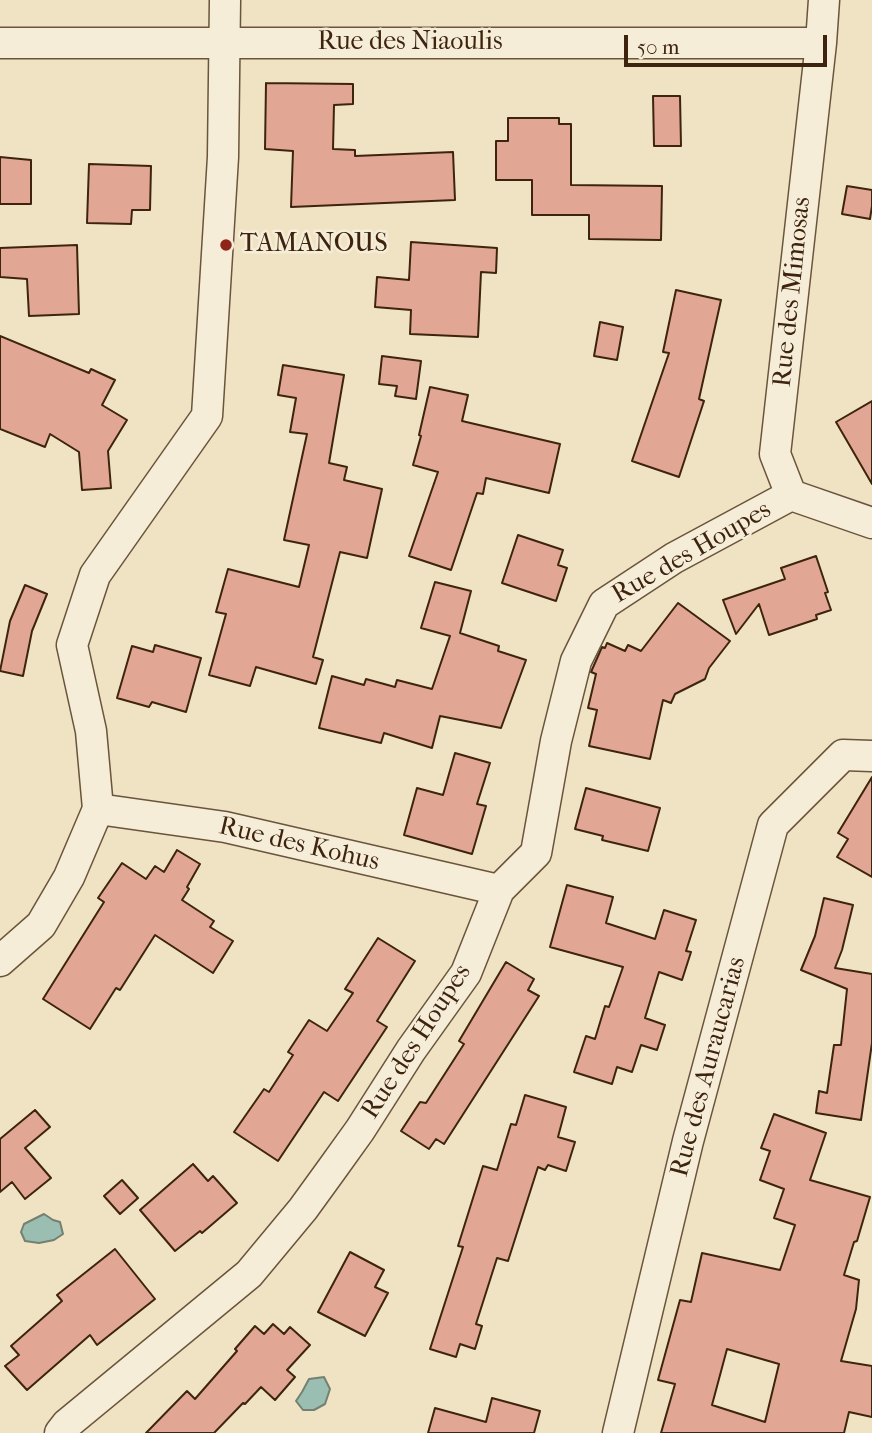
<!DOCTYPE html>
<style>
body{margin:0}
#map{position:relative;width:872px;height:1433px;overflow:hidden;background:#efe3c3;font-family:"IM FELL French Canon",serif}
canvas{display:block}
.scale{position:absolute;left:624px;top:35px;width:203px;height:32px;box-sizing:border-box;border:4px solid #3e240e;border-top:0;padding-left:9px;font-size:21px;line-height:24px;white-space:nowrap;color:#3e240e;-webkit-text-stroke:5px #f5edd8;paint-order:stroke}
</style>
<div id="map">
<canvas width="872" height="1433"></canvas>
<div class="scale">50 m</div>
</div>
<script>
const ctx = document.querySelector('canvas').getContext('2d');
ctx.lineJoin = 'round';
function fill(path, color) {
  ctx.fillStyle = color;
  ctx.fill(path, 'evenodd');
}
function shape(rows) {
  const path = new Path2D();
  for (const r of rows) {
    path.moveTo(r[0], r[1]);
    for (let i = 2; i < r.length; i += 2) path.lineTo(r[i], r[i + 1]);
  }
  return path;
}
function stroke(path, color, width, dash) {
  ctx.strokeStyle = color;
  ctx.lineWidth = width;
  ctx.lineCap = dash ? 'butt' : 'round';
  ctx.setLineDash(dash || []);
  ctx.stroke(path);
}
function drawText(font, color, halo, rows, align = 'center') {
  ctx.font = font + ' "IM FELL French Canon",serif';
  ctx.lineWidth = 5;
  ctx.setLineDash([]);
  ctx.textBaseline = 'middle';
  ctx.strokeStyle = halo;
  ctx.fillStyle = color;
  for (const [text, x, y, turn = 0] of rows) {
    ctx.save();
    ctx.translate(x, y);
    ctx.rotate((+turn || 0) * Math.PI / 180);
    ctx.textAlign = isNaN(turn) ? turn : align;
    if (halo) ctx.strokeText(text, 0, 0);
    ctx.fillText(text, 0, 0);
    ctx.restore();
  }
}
const water = shape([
 [44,1214,53,1220,60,1222,63,1234,54,1240,39,1243,25,1241,21,1232,24,1224,44,1214],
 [324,1377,330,1389,325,1404,314,1410,303,1410,296,1401,302,1392,309,1379,324,1377]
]);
fill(water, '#9abeb1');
stroke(water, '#758070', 2);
const building = shape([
 [266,83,353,84,353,104,334,105,333,149,355,150,355,156,453,152,455,200,291,207,293,151,265,149,266,83],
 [653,96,680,96,681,146,654,146,653,96],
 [508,118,559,118,559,124,571,124,571,185,662,186,661,240,589,239,589,215,532,215,532,180,496,180,496,141,508,141,508,118],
 [0,157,31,160,31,204,0,204,0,157],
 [89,164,151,166,150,210,132,210,131,224,87,223,89,164],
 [847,186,872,190,872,206,870,219,842,214,847,186],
 [411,242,497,248,496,273,481,272,478,337,410,334,411,310,375,307,377,277,409,280,411,242],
 [77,245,79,314,29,316,27,279,0,277,0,248,77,245],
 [676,290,721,300,699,399,704,401,679,477,632,461,669,353,663,352,676,290],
 [600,322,623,327,617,360,594,356,600,322],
 [0,336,89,373,91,369,115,380,102,405,127,420,108,451,111,488,82,490,79,452,50,434,45,447,0,429,0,336],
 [382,356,421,361,416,399,395,396,397,386,379,384,382,356],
 [283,365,344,375,329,463,347,467,344,480,382,489,367,558,340,552,313,657,323,660,316,684,256,667,250,686,209,675,226,614,216,612,228,569,299,587,309,545,284,540,307,434,290,432,296,398,278,395,283,365],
 [430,387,468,395,462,421,560,444,549,493,486,478,483,494,477,493,451,570,409,556,438,472,413,465,421,436,419,435,430,387],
 [872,401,872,484,836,422,872,401],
 [518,535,563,550,558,565,567,568,556,601,502,583,518,535],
 [816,556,828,592,825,593,831,610,816,615,817,619,769,635,759,604,736,634,723,600,785,579,781,568,816,556],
 [435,582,471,591,460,633,499,646,498,651,526,660,501,728,440,716,432,748,384,733,381,743,319,728,332,676,364,685,366,679,395,687,397,680,432,689,450,636,421,628,435,582],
 [25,585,47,594,32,631,23,676,0,671,10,621,25,585],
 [678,603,730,641,709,668,705,679,675,694,671,703,663,700,650,759,589,746,597,710,588,708,596,674,591,672,602,647,605,648,607,643,625,651,628,645,641,651,678,603],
 [155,645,201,658,186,712,152,702,149,707,117,698,132,646,153,652,155,645],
 [455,753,490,763,477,804,486,806,472,854,404,835,417,788,443,795,455,753],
 [872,777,872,877,837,857,848,839,838,833,872,777],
 [586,788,660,808,648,851,602,840,603,836,575,829,586,788],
 [177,850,200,864,187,887,189,889,182,900,214,921,210,927,233,941,213,973,155,935,120,990,116,988,90,1029,43,999,104,902,98,898,122,863,146,879,155,866,164,872,177,850],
 [567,885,613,897,606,923,655,939,664,910,696,920,686,951,691,952,682,980,659,972,645,1018,665,1025,657,1050,641,1045,632,1072,617,1067,612,1084,574,1072,586,1036,595,1039,605,1006,609,1007,623,967,550,947,567,885],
 [824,898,853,905,842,950,835,968,872,974,872,1043,861,1120,816,1113,819,1091,827,1093,834,1045,841,1045,847,989,801,970,815,936,824,898],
 [378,938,415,961,377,1021,387,1027,338,1101,324,1092,278,1161,234,1132,264,1089,269,1092,293,1055,288,1052,309,1020,327,1031,353,993,345,989,378,938],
 [506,962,534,979,528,990,539,996,444,1144,436,1139,429,1149,401,1131,420,1102,426,1103,464,1044,459,1041,506,962],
 [525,1095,566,1107,558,1137,575,1142,566,1171,548,1165,545,1170,538,1167,508,1261,497,1258,476,1324,482,1326,475,1349,460,1344,456,1357,430,1349,463,1247,458,1246,483,1166,497,1170,511,1124,516,1125,525,1095],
 [35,1110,50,1127,25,1148,51,1178,25,1199,12,1182,0,1192,0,1139,35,1110],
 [774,1114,826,1133,810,1180,870,1197,857,1241,854,1242,844,1275,859,1280,856,1309,841,1361,872,1366,872,1417,849,1412,844,1433,661,1433,675,1384,658,1380,680,1300,691,1302,702,1253,780,1270,795,1225,774,1218,784,1189,760,1180,770,1151,761,1148,774,1114],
 [727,1349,779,1364,765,1422,712,1405,727,1349],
 [193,1164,208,1181,213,1176,237,1203,202,1233,200,1231,175,1251,140,1210,193,1164],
 [122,1180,138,1198,120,1214,104,1196,122,1180],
 [115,1249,155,1299,97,1345,90,1335,27,1390,5,1366,19,1355,11,1346,62,1301,57,1295,115,1249],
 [350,1252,384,1270,375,1287,388,1293,365,1336,318,1312,350,1252],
 [273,1324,284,1334,290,1327,310,1345,287,1370,295,1377,275,1400,261,1387,245,1404,243,1403,214,1433,146,1433,187,1391,195,1399,237,1351,235,1349,255,1326,264,1334,273,1324],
 [492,1398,540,1411,534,1433,428,1433,435,1408,486,1422,492,1398]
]);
fill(building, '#e2a794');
stroke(building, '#3e240e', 2);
const street = shape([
 [824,0,821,43,775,454,791,495,872,523],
 [0,43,821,43],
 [98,809,225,827,499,890],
 [0,961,41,925,69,877,98,809,91,731,72,645,95,575,207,416,223,157,225,0],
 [60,1433,67,1424,249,1274,303,1209,332,1169,360,1130,411,1050,466,973,499,890,536,853,556,741,576,661,604,604,674,558,791,495],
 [618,1433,688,1141,773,825,843,755,872,756]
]);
stroke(street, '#6a543b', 33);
stroke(street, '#f5edd8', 30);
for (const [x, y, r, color] of [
 [226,245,7,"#8f2418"]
]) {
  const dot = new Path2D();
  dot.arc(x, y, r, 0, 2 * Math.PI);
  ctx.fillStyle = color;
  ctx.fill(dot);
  stroke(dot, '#f5edd8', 2.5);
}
drawText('26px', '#3e240e', '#f5edd8', [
 ["Rue des Niaoulis",410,43],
 ["Rue des Mimosas",793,292,-84],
 ["Rue des Houpes",692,553,-30],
 ["Rue des Kohus",299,845,13],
 ["Rue des Houpes",417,1042,-57],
 ["Rue des Auraucarias",709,1067,-75]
]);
drawText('26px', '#3e240e', '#f5edd8', [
 ["TAMANOUS",240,245]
], 'left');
</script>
